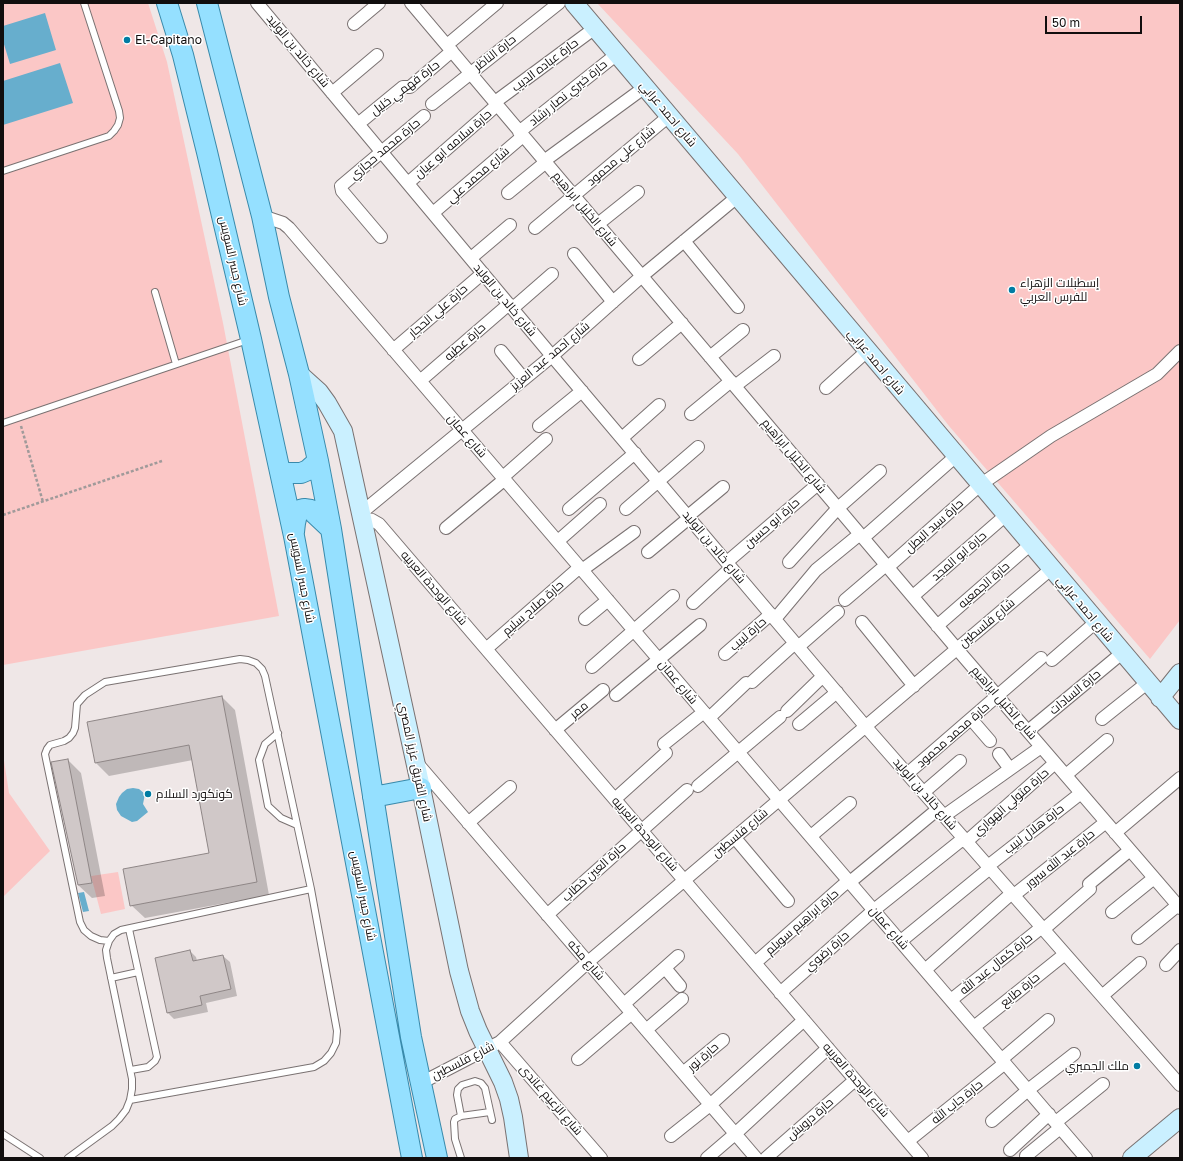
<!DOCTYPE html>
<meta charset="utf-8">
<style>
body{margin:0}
#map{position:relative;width:1183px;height:1161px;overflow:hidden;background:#efe7e7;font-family:"Golos Text",sans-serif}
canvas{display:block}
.frame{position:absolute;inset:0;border:4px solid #110e0e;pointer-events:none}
.scale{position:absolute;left:1045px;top:16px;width:97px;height:18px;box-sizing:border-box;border:2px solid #110e0e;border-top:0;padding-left:5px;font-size:12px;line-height:14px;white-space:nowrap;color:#110e0e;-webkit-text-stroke:3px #fff;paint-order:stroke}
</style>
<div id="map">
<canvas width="1183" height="1161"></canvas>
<div class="frame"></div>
<div class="scale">50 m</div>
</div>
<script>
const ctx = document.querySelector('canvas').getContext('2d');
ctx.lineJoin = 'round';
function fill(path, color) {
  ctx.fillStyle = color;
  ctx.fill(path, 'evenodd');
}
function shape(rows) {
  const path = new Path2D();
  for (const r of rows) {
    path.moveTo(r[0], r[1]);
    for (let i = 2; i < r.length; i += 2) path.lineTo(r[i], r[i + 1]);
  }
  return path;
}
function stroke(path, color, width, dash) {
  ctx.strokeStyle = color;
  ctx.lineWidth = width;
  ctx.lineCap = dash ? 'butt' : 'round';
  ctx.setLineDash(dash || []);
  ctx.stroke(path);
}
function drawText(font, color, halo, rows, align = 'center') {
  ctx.font = font + ' "Golos Text",Cairo,sans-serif';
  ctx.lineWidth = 3;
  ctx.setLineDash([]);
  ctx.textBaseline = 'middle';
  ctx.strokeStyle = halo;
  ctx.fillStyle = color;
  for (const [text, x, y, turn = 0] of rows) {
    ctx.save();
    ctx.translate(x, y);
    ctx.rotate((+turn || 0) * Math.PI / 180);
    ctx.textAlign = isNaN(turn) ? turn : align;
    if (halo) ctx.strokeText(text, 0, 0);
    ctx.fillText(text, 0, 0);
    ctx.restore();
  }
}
fill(shape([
 [3,3,148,3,167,62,223,323,279,616,3,665],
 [597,3,1180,3,1180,620,1150,659,949,426,738,154],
 [3,754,9,793,50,851,3,897],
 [118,872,125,909,101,914,91,876]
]), '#fbc7c6');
fill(shape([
 [45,13,56,50,10,64,3,41,3,26],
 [60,63,73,103,3,125,3,81],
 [133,788,139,789,145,794,143,804,148,812,137,821,132,822,121,816,117,810,116,804,119,797,122,793,127,789],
 [84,892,89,911,83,912,78,893]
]), '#67aecd');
fill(shape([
 [222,697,235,710,269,895,145,918,131,905,210,853,193,760,109,776,96,763],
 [68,760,81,773,105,896,92,898,78,885],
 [190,951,196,957,197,961,223,956,230,962,237,996,206,1003,208,1012,174,1019,168,1013,156,959]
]), '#0003');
const building = shape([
 [222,696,257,882,130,906,123,869,209,853,189,745,95,763,87,722,222,696],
 [68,759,92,883,78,885,51,762,68,759],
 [190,950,193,961,223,955,231,989,200,996,202,1005,167,1013,155,958,190,950]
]);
fill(building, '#d0c8c8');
stroke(building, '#8e8686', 1);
const lane = shape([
 [3,171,109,136,114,131,118,125,120,118,119,111,84,3],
 [155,292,176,364],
 [3,423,248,340],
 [278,733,265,744,259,760,268,806,281,818,297,825],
 [129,929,157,1057,155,1061,148,1067,131,1070],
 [109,941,100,940,91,936,84,930,80,922,46,759,45,754,47,749,50,745,64,741,69,738,73,733,75,728,77,704,85,695,105,682,240,659,248,660,256,663,262,669,265,676,311,889,337,1031,336,1043,331,1053,324,1061,314,1067,130,1100],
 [111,978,138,972],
 [461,1116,457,1095,458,1089,462,1085,475,1081,481,1083,485,1088,492,1120],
 [3,1134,40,1158],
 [68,1158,112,1126,119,1119,126,1110,130,1100,132,1089,132,1079,107,958,106,950,109,941,114,934,121,930,311,889],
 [461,1158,455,1139,454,1122,455,1119,461,1116,490,1112]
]);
const street = shape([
 [257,3,552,356,866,727,1180,1085],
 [411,3,957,649,1180,908],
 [354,24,379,3],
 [447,45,497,3],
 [332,93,377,55],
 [495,102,595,28],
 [432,104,559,3],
 [358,124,403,87,410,87,452,51],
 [519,132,617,54],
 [544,161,645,87],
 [408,183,497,105],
 [508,193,546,162],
 [433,213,523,136],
 [262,216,283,223,289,228,1086,1158],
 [598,224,638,192],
 [535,228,669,116],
 [381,237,342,191,341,186,424,116],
 [684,241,738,307],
 [574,254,613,302],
 [471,258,510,225],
 [513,308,552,274],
 [393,350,483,273],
 [501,351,524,379],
 [710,357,743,330],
 [639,359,682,323],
 [420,381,509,304],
 [735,386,774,356],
 [826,388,867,351],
 [691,414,731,381],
 [539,426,582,391],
 [622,438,659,405],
 [503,477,546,439],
 [569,509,635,453],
 [626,509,698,447],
 [361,513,552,356,642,276,737,197],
 [688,516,723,487],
 [362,518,372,520,379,524,922,1158],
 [446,528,505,479],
 [863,538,956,456],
 [558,541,600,504],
 [648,552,689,518],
 [727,562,818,484],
 [789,562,838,508,880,471],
 [888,567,980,485,1051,436,1157,374,1180,351],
 [582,570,634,532],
 [913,596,1006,515],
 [845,600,886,565],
 [693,603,731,568],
 [585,619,608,600],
 [775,619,816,570,860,534],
 [862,622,914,686],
 [937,626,1031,544],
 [798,647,838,612],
 [486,649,580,567],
 [725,654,771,614],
 [1052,660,1096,622],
 [592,667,673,596],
 [752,682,795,643],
 [616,695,700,625],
 [787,711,823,676],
 [709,718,746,683],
 [971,719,990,741],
 [1102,719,1147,683],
 [799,724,837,692],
 [555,730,603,690],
 [1028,731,1122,653],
 [664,744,704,712],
 [999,754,1010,769],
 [417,763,756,1158],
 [907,774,1041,658],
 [1066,775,1107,740],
 [698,786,780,717],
 [924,792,960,761],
 [615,799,666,753],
 [944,816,1041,747],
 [468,823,510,787],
 [1115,833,1180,778],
 [811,836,850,803],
 [735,838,788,901],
 [966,842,1055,763],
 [988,866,1081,793],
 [850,882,938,809],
 [1089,884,1130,850],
 [1014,895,1106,822],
 [1112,912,1154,878],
 [547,915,687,790],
 [1044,929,1090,889],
 [1138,938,1178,905],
 [901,941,990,868],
 [755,963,849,880],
 [1166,965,1180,950],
 [665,968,680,986],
 [925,970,1012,893],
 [780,993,874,910,964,838],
 [1102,996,1140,963],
 [951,1000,1042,927],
 [624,1004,678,956],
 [974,1027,1065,954],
 [646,1030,682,999],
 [500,1042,601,1158],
 [578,1059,632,1013],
 [1002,1059,1048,1020],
 [683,1073,723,1040],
 [421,1083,500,1042,588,962,1051,569],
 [992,1121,1028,1090,1074,1054],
 [1056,1122,1103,1084],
 [671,1136,710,1105,804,1020],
 [908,1141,1005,1063],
 [1010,1150,1049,1114],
 [1026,1156,1060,1128],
 [707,1158,735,1134,828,1048],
 [766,1158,855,1080]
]);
const secondary = shape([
 [574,3,1180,720],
 [299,374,319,392,327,403,343,431,421,788,459,971,470,1011,478,1031,503,1082,509,1099,513,1117,519,1158],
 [1160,698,1180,673],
 [1132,1158,1180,1118]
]);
const primary = shape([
 [167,3,183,55,207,152,251,339,294,536,412,1158],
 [207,3,262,216,279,297,299,374,318,461,331,529,411,1037,437,1158],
 [280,471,287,473,301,473,308,470,318,461],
 [294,532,295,523,297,514,300,510,304,509,311,510,314,513,331,529],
 [373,797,421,788]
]);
stroke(lane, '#7a7272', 8);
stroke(street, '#7a7272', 14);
stroke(secondary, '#7a7272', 20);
stroke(primary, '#398aab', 22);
stroke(shape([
 [21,426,43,502],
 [3,515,162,461]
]), '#a09a9a', 2.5, [3, 2]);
stroke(lane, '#fff', 6);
stroke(street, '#fff', 12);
stroke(secondary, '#caf0ff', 18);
stroke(primary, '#95e0ff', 20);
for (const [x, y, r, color] of [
 [127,40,4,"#007ca3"],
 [1012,290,4,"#007ca3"],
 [148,794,4,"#007ca3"],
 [1137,1066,4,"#007ca3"]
]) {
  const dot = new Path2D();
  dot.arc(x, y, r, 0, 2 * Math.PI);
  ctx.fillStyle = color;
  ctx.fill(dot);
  stroke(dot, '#fff', 1.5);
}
drawText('12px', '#110e0e', '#fff', [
 ["El-Capitano",135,40],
 ["إسطبلات الزهراء",1020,283],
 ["للفرس العربي",1020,297],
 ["كونكورد السلام",156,794],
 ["ملك الجمبري",1129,1066,"right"]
], 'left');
drawText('12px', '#110e0e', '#fff', [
 ["شارع خالد بن الوليد",298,51,50],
 ["حارة الناظر",495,53,-38],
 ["حارة عباده الديب",545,65,-37],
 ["حارة فهمي خليل",405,88,-37],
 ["حارة خيري نصار رشاد",568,93,-39],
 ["شارع احمد عرابي",668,114,50],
 ["حارة سلامه ابو عيان",453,144,-41],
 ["حارة محمد حجازي",385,149,-40],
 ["شارع علي محمود",621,156,-40],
 ["شارع محمد علي",478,175,-41],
 ["شارع الخليل ابراهيم",585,209,50],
 ["شارع جسر السويس",233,261,77],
 ["شارع خالد بن الوليد",505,300,50],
 ["حارة علي الحجار",438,311,-41],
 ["حارة عطيه",465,342,-41],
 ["شارع احمد عبد العزيز",550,356,-40],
 ["شارع احمد عرابي",876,362,50],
 ["شارع عمان",467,436,49],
 ["شارع الخليل ابراهيم",794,456,50],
 ["حارة ابو حسين",772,523,-41],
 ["حارة سيد البطل",934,526,-42],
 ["شارع خالد بن الوليد",714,547,50],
 ["حارة ابو المجد",959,556,-41],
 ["شارع جسر السويس",302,578,79],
 ["حارة الجمعيه",984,585,-41],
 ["شارع الوحدة العربيه",434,588,49],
 ["حارة صلاح سليم",533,608,-41],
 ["شارع احمد عرابي",1085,609,50],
 ["شارع فلسطين",987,623,-40],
 ["حارة لبيب",748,634,-41],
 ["شارع عمان",678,682,50],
 ["حارة السادات",1075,692,-40],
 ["شارع الخليل ابراهيم",1004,703,49],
 ["ممر",579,710,-40],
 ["حارة محمد محمود",953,735,-41],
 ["شارع الفريق عزيز المصري",415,762,78],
 ["شارع خالد بن الوليد",925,794,49],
 ["حارة متولي الهواري",1011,802,-41],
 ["حارة هلال لبيب",1034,829,-38],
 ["شارع فلسطين",740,833,-40],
 ["شارع الوحدة العربيه",645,834,49],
 ["حارة عبد الله سرور",1060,859,-39],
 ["حارة العين خطاب",594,872,-42],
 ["شارع جسر السويس",363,896,79],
 ["حارة ابراهيم سويلم",802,922,-41],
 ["شارع عمان",889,928,49],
 ["حارة رضوي",827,951,-41],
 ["شارع مكه",586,960,49],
 ["حارة كمال عبد الله",996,964,-39],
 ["حارة طايع",1020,990,-39],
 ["حارة نور",703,1057,-41],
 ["شارع فلسطين",463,1061,-27],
 ["شارع الوحدة العربيه",856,1080,49],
 ["شارع الزعيم غاندى",551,1100,49],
 ["حارة جاب الله",957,1102,-39],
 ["حارة درويش",810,1119,-41]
]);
</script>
